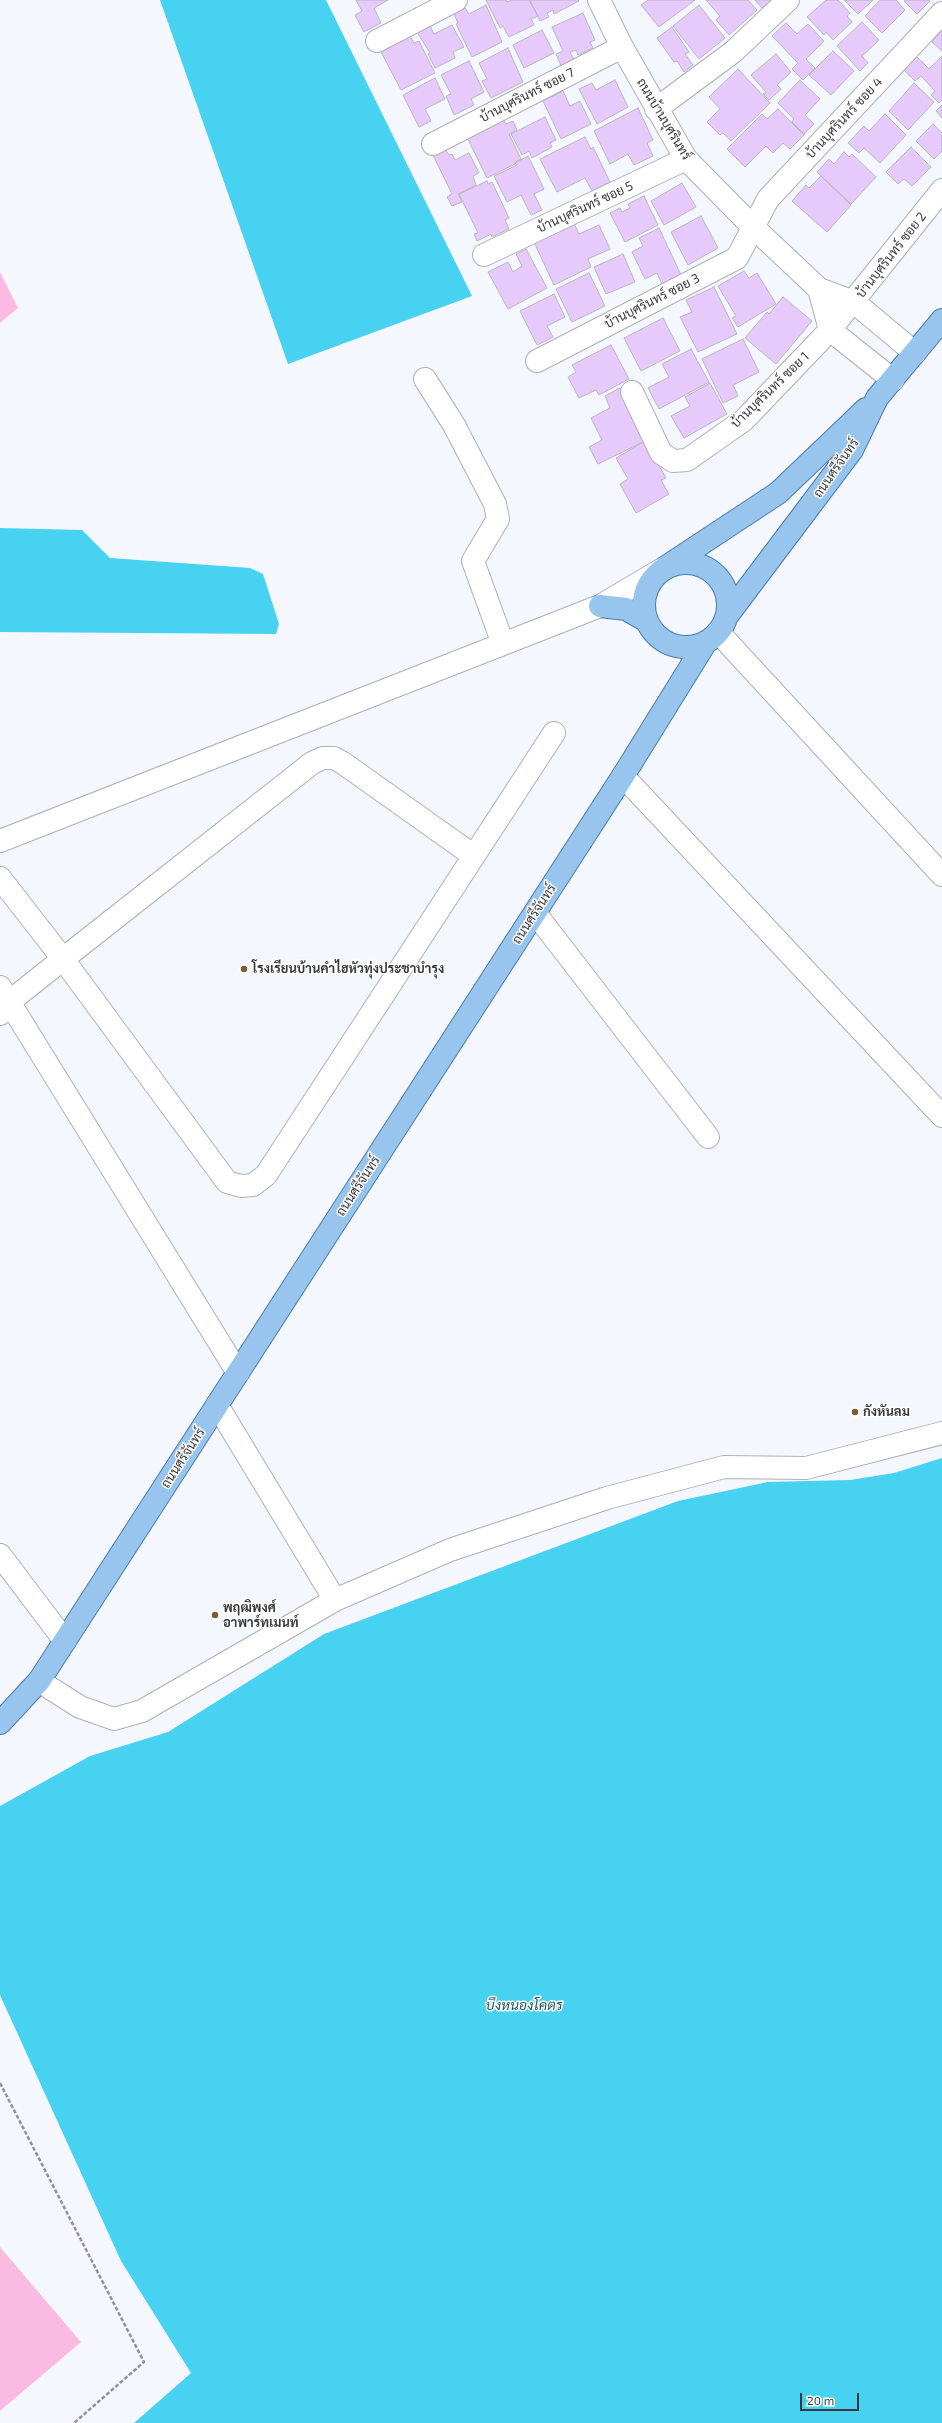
<!DOCTYPE html>
<meta charset="utf-8">
<style>
body{margin:0}
#map{position:relative;width:942px;height:2423px;overflow:hidden;background:#f5f7fe;font-family:"Exo 2",sans-serif}
canvas{display:block}
.scale{position:absolute;left:800px;top:2393px;width:59px;height:18px;box-sizing:border-box;border:2px solid #3a3a3d;border-top:0;padding-left:5px;font-size:12px;line-height:14px;white-space:nowrap;color:#3a3a3d;-webkit-text-stroke:3px #fff;paint-order:stroke}
</style>
<div id="map">
<canvas width="942" height="2423"></canvas>
<div class="scale">20 m</div>
</div>
<script>
const ctx = document.querySelector('canvas').getContext('2d');
ctx.lineJoin = 'round';
function fill(path, color) {
  ctx.fillStyle = color;
  ctx.fill(path, 'evenodd');
}
function shape(rows) {
  const path = new Path2D();
  for (const r of rows) {
    if (r.length === 3) {
      path.moveTo(r[0] + r[2], r[1]);
      path.arc(r[0], r[1], r[2], 0, 2 * Math.PI);
      continue;
    }
    path.moveTo(r[0], r[1]);
    for (let i = 2; i < r.length; i += 2) path.lineTo(r[i], r[i + 1]);
  }
  return path;
}
function stroke(path, color, width, dash) {
  ctx.strokeStyle = color;
  ctx.lineWidth = width;
  ctx.lineCap = dash ? 'butt' : 'round';
  ctx.setLineDash(dash || []);
  ctx.stroke(path);
}
function drawText(font, color, halo, rows, align = 'center') {
  ctx.font = font + ' "Exo 2",Sarabun,sans-serif';
  ctx.lineWidth = 3;
  ctx.setLineDash([]);
  ctx.textBaseline = 'middle';
  ctx.strokeStyle = halo;
  ctx.fillStyle = color;
  for (const [text, x, y, turn = 0] of rows) {
    ctx.save();
    ctx.translate(x, y);
    ctx.rotate((+turn || 0) * Math.PI / 180);
    ctx.textAlign = isNaN(turn) ? turn : align;
    if (halo) ctx.strokeText(text, 0, 0);
    ctx.fillText(text, 0, 0);
    ctx.restore();
  }
}
fill(shape([
 [0,272,18,308,0,323],
 [0,2247,81,2342,0,2411]
]), '#fbbae1');
fill(shape([
 [160,0,326,0,472,296,288,364],
 [0,528,82,530,110,558,250,568,263,574,279,624,276,634,0,632],
 [942,1458,942,2423,134,2423,191,2373,121,2261,0,1995,0,1806,90,1756,168,1732,324,1634,678,1501,768,1482,850,1480,894,1473]
]), '#48d2f2');
const building = shape([
 [356,0,388,0,374,8,381,23,364,32,355,15,362,11,356,0],
 [486,0,506,0,507,2,512,0,529,0,538,16,531,19,534,25,509,37,503,26,500,28,486,0],
 [530,0,578,0,579,1,554,14,553,10,547,13,549,17,540,21,530,0],
 [648,0,695,0,659,27,641,5,648,0],
 [706,0,748,0,757,10,729,35,716,20,720,16,706,0],
 [755,0,772,0,762,8,755,0],
 [826,0,838,0,850,13,847,16,852,22,833,40,826,32,824,35,807,17,826,0],
 [844,0,873,0,858,14,844,0],
 [880,0,896,0,905,10,882,33,865,16,880,0],
 [905,0,929,0,930,1,917,14,904,1,905,0],
 [486,5,502,42,472,57,456,24,458,23,454,14,465,8,469,14,486,5],
 [699,5,725,38,699,59,673,26,699,5],
 [583,13,595,40,590,42,593,48,578,55,576,50,570,52,576,64,563,70,556,54,563,51,552,27,583,13],
 [862,22,879,40,862,56,868,63,860,71,837,46,862,22],
 [786,23,797,34,808,24,824,41,806,59,815,68,803,80,792,69,798,63,772,36,786,23],
 [452,25,464,47,453,52,455,58,435,68,428,54,430,53,417,32,430,26,434,34,452,25],
 [672,27,689,52,685,54,693,65,684,72,677,61,674,62,657,38,672,27],
 [542,30,554,53,524,68,513,45,542,30],
 [942,30,942,51,932,42,942,30],
 [410,36,414,43,419,41,435,73,401,90,381,52,410,36],
 [508,48,523,82,491,98,482,81,487,79,479,63,508,48],
 [833,51,854,71,831,95,809,75,833,51],
 [776,54,791,72,777,85,781,89,769,100,763,94,766,92,751,75,776,54],
 [915,55,929,69,942,56,942,100,939,103,931,95,935,91,921,76,915,81,902,68,915,55],
 [469,61,484,92,471,99,474,105,454,115,446,96,451,94,441,75,469,61],
 [738,69,770,103,731,141,723,133,720,135,707,122,720,109,709,97,738,69],
 [435,78,445,99,425,109,431,121,419,127,403,95,435,78],
 [615,80,628,107,597,124,579,89,592,83,596,90,615,80],
 [800,80,820,99,805,115,814,124,804,134,792,122,794,119,778,103,800,80],
 [914,83,934,102,908,130,889,111,914,83],
 [563,91,570,106,580,101,591,124,561,139,543,101,563,91],
 [942,105,942,118,936,111,942,105],
 [638,108,653,140,647,143,653,156,634,165,628,154,610,164,594,131,638,108],
 [778,109,804,135,790,149,783,143,773,153,766,146,745,167,727,149,762,114,767,119,778,109],
 [885,114,906,135,880,163,864,148,859,153,848,143,864,126,869,131,885,114],
 [502,117,506,124,513,121,517,130,509,134,521,159,514,163,515,164,487,178,466,135,502,117],
 [545,117,556,140,550,143,552,147,532,158,529,151,522,155,511,134,545,117],
 [933,124,942,133,942,151,934,159,916,141,933,124],
 [585,137,591,149,593,147,610,182,592,191,585,178,557,192,540,159,585,137],
 [911,147,931,167,912,186,904,179,898,184,886,172,911,147],
 [445,149,449,155,452,154,455,160,469,153,479,173,473,176,476,185,458,194,462,202,452,206,447,197,452,194,433,155,445,149],
 [844,152,849,157,852,154,876,177,851,204,817,172,829,159,834,164,844,152],
 [528,156,544,189,534,194,542,210,531,215,521,195,507,202,494,176,517,165,515,163,528,156],
 [821,176,851,205,827,232,792,201,806,185,809,188,821,176],
 [487,181,488,184,492,182,509,218,505,220,509,229,492,237,491,234,477,241,474,234,478,233,459,194,487,181],
 [682,183,696,207,664,225,651,201,682,183],
 [644,196,658,225,625,242,610,213,620,208,622,212,630,208,628,204,644,196],
 [701,216,718,248,688,265,671,232,701,216],
 [574,223,579,234,599,225,610,249,588,259,591,267,554,285,534,242,574,223],
 [659,228,681,275,662,284,657,273,645,279,632,252,643,246,639,238,659,228],
 [526,249,547,288,508,309,488,272,508,262,513,272,522,266,516,254,526,249],
 [623,254,635,282,606,294,594,267,623,254],
 [744,271,749,278,757,273,776,304,738,327,732,318,736,316,718,286,744,271],
 [589,273,605,306,572,322,556,289,589,273],
 [714,287,737,334,698,352,680,317,692,312,686,300,714,287],
 [554,294,565,317,547,326,553,337,537,345,520,311,554,294],
 [783,297,812,321,776,364,745,338,767,312,769,314,783,297],
 [663,318,680,351,641,371,624,338,663,318],
 [743,339,759,372,733,385,738,396,723,403,702,359,743,339],
 [611,345,629,379,599,395,596,390,579,398,568,377,576,372,572,365,611,345],
 [691,349,709,382,659,409,648,388,669,377,662,364,691,349],
 [710,383,727,414,684,438,671,416,690,406,685,397,710,383],
 [620,388,645,441,598,464,589,447,602,440,591,418,610,408,605,396,620,388],
 [645,441,666,478,661,480,669,494,636,513,620,484,628,479,616,458,645,441]
]);
fill(building, '#e7cafc');
stroke(building, '#bab6bd', 1);
const minor = shape([
 [599,0,622,47,686,159,753,227,819,289,854,302,915,353],
 [377,41,456,0],
 [656,109,733,52,788,0],
 [433,144,622,47],
 [484,255,686,159],
 [819,289,830,330,893,380],
 [537,361,737,258,768,199,942,13],
 [425,379,454,425,495,504,498,519,473,561,503,644],
 [632,392,661,453,673,461,687,460,744,420,830,330,942,190],
 [718,632,942,875],
 [623,776,942,1116],
 [0,841,600,606,666,567],
 [0,878,63,959,227,1182,241,1186,253,1185,266,1175,554,733],
 [535,913,708,1137],
 [0,987,238,1373],
 [0,1014,9,1002,63,959,312,763,323,758,334,758,343,763,474,856],
 [217,1405,335,1600],
 [0,1555,65,1641],
 [39,1681,80,1707,114,1719,142,1711,335,1600,450,1550,607,1498,724,1467,806,1468,942,1433]
]);
const major = shape([
 [686,605,42],
 [666,567,778,493,866,409],
 [600,606,626,609,647,621],
 [727,616,852,450,877,398,942,320],
 [0,1723,39,1681,623,776,706,642]
]);
stroke(minor, '#afb0b7', 24);
stroke(major, '#4b7ca9', 24);
stroke(shape([
 [0,2083,144,2362,74,2423]
]), '#929398', 2.5, [4, 2]);
stroke(minor, '#fff', 22);
stroke(major, '#98c5ee', 22);
for (const [x, y, r, color] of [
 [244,969,4,"#795c30"],
 [855,1412,4,"#795c30"],
 [215,1615,4,"#795c30"]
]) {
  const dot = new Path2D();
  dot.arc(x, y, r, 0, 2 * Math.PI);
  ctx.fillStyle = color;
  ctx.fill(dot);
  stroke(dot, '#fff', 1.5);
}
drawText('13px', '#3a3a3d', '#fff', [
 ["บ้านบุศรินทร์ ซอย 7",527,95,-27],
 ["บ้านบุศรินทร์ ซอย 4",844,118,-47],
 ["ถนนบ้านบุศรินทร์",664,119,59],
 ["บ้านบุศรินทร์ ซอย 5",585,207,-25],
 ["บ้านบุศรินทร์ ซอย 2",891,255,-52],
 ["บ้านบุศรินทร์ ซอย 3",652,301,-27],
 ["บ้านบุศรินทร์ ซอย 1",770,390,-44],
 ["ถนนศรีจันทร์",836,468,-55],
 ["ถนนศรีจันทร์",534,914,-57],
 ["ถนนศรีจันทร์",358,1186,-57],
 ["ถนนศรีจันทร์",183,1458,-57]
]);
drawText('bold 13px', '#3a3a3d', '#fff', [
 ["โรงเรียนบ้านคำไฮหัวทุ่งประชาบำรุง",252,969],
 ["กังหันลม",863,1412],
 ["พฤฒิพงศ์",223,1608],
 ["อาพาร์ทเมนท์",223,1623]
], 'left');
drawText('italic 14px', '#205866', '#fff', [
 ["บึงหนองโคตร",524,2005]
]);
</script>
